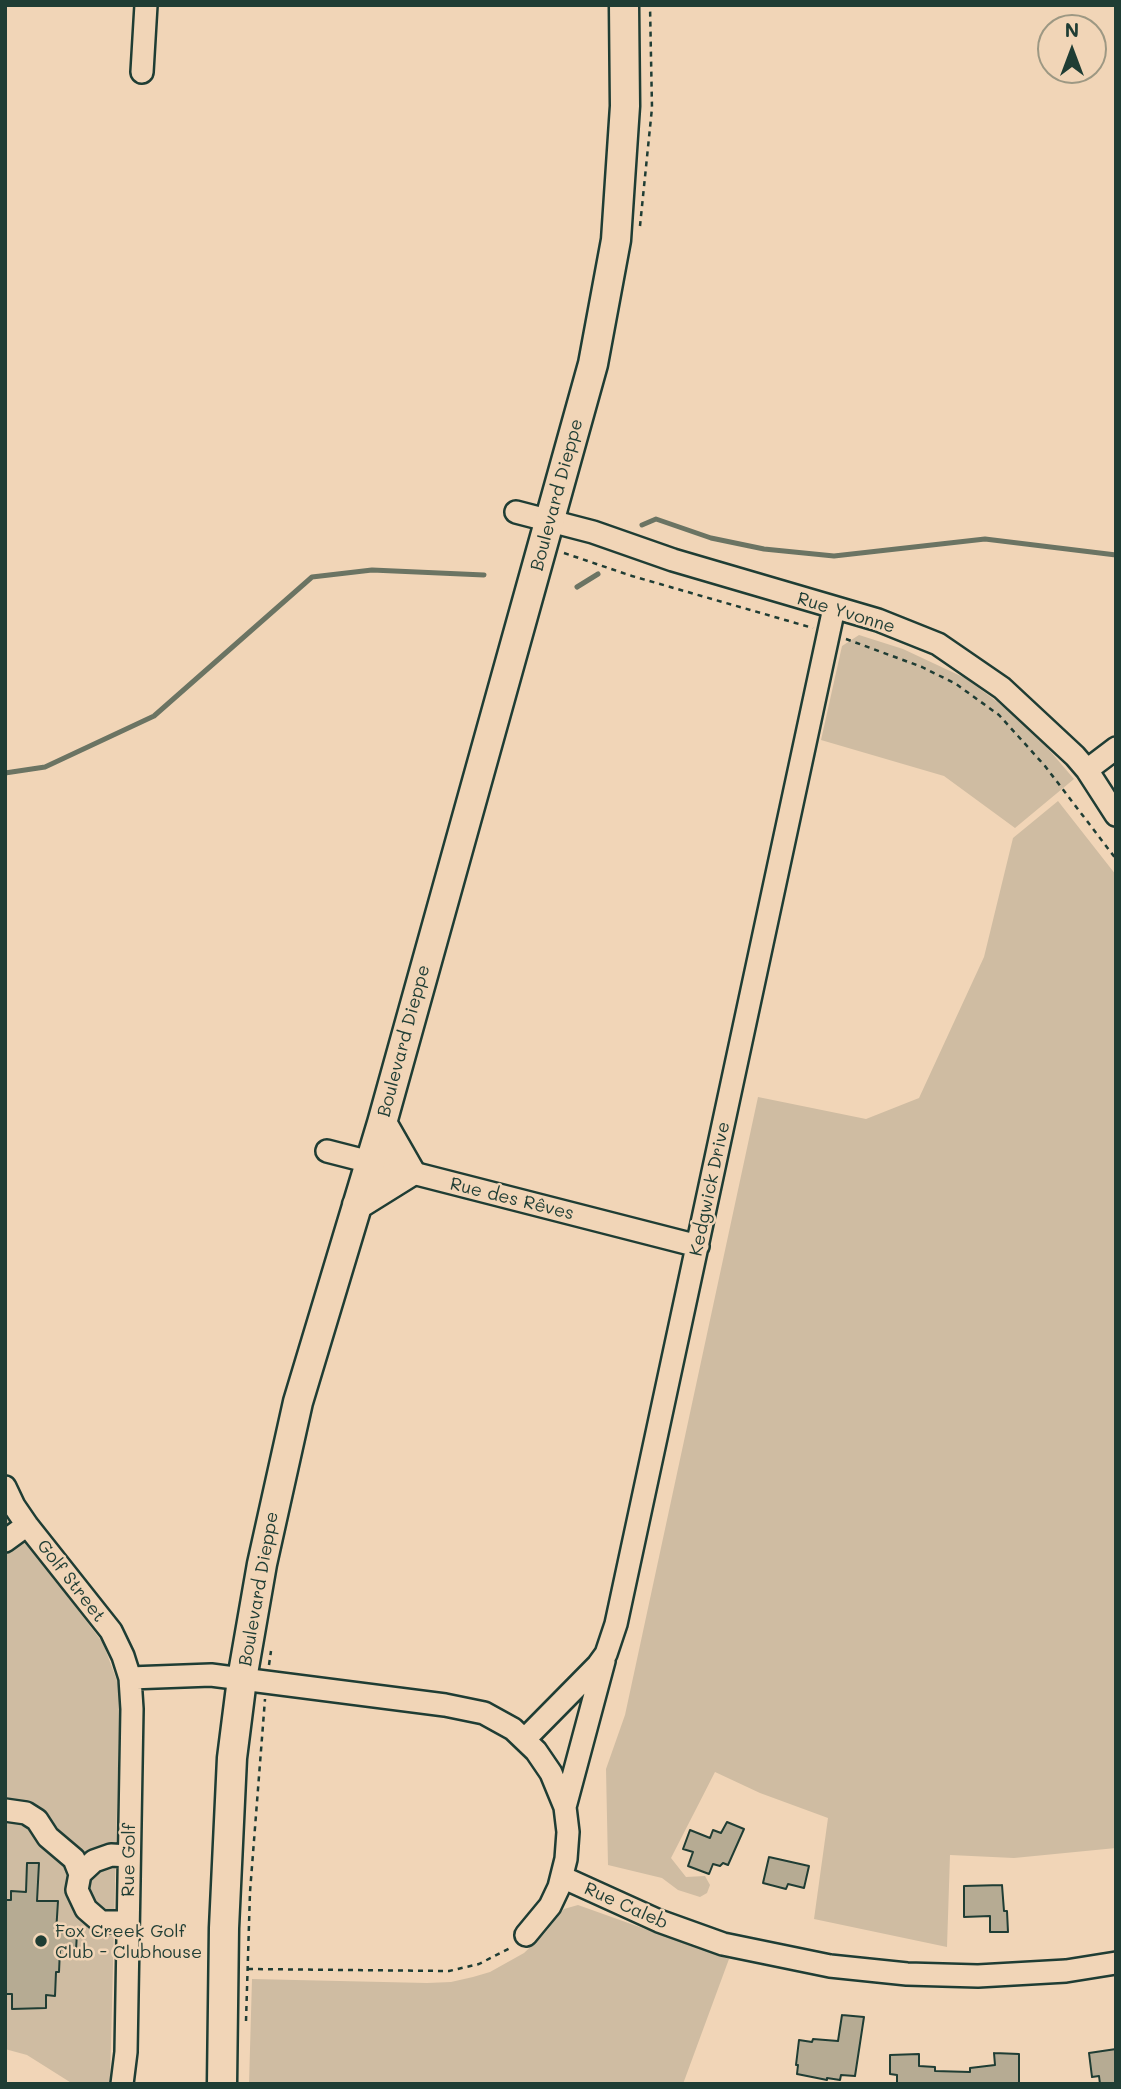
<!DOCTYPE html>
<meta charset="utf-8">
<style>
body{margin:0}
#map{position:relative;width:1121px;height:2089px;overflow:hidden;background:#f1d5b7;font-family:Mali,sans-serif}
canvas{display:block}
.frame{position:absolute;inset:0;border:7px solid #1f3d34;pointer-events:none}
.north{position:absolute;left:1037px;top:14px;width:70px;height:70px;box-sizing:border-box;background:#f1d5b7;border:2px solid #9d9883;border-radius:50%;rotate:0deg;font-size:19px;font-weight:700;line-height:28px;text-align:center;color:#1f3d34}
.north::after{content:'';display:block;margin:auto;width:24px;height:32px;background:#1f3d34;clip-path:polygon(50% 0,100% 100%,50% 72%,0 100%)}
</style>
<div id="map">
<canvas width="1121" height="2089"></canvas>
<div class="frame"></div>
<div class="north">N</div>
</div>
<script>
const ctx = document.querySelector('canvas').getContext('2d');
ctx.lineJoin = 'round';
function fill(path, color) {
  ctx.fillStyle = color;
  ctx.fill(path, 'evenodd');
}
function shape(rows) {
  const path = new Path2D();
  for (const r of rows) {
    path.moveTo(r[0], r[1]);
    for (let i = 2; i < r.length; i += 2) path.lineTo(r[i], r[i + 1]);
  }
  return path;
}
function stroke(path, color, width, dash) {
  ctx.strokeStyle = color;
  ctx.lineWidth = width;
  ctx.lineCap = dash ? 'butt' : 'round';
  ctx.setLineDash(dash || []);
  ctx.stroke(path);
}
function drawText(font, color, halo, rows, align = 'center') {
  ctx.font = font + ' Mali,sans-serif';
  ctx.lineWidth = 5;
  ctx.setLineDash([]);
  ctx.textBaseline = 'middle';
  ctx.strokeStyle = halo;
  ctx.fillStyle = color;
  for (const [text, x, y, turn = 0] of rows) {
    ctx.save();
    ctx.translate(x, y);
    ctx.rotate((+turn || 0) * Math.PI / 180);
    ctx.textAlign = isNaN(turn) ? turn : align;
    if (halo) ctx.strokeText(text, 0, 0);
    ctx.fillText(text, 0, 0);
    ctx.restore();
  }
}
fill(shape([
 [859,635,903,649,965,678,1026,723,1074,779,1015,828,944,776,821,740,842,646],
 [1058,801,1116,875,1116,1848,1014,1858,950,1855,947,1947,814,1919,828,1818,760,1793,715,1772,671,1858,686,1877,705,1876,710,1885,707,1893,700,1897,678,1890,662,1878,608,1865,606,1769,625,1715,758,1097,866,1119,919,1098,984,957,1013,838],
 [5,1514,103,1643,120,1689,110,2084,73,2084,27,2055,5,2049],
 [578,1905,729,1959,683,2084,249,2084,252,1979,427,1983,451,1982,473,1977,490,1972,524,1953,544,1934,564,1909]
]), '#cfbca2');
stroke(shape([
 [642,525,656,519,711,538,764,549,834,556,985,539,1116,555],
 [577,587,598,574],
 [5,773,45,767,154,716,312,577,372,570,484,575]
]), '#6b7463', 5);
const building = shape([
 [727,1822,744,1829,728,1865,723,1863,720,1866,713,1864,709,1874,688,1866,693,1852,683,1849,690,1830,710,1838,713,1830,721,1833,727,1822],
 [769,1857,809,1866,804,1888,788,1884,786,1889,763,1883,769,1857],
 [27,1863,39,1863,37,1901,58,1901,56,1933,77,1933,76,1950,60,1949,59,1972,56,1972,55,1996,46,1995,46,2008,12,2009,12,1994,5,1994,5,1908,6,1900,11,1900,11,1891,26,1892,27,1863],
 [1002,1885,1004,1911,1007,1911,1008,1932,990,1932,990,1916,964,1917,964,1886,1002,1885],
 [842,2015,864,2017,855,2076,841,2075,840,2080,827,2078,827,2080,797,2074,798,2065,796,2065,799,2040,812,2042,813,2039,838,2041,842,2015],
 [1116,2049,1116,2084,1100,2084,1099,2076,1092,2077,1089,2053,1116,2049],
 [994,2053,1019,2054,1019,2084,897,2084,897,2075,890,2074,890,2055,919,2054,919,2066,935,2067,935,2071,970,2072,970,2068,995,2065,994,2053]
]);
fill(building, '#b6ab93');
stroke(building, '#1f3d34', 2);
const minor = shape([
 [142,72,146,5],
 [516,512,593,532,673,560,878,620,938,644,1002,688,1075,756,1087,770,1116,815],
 [1087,770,1116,748],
 [327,1151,698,1246],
 [5,1487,14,1506,27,1525,111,1631,123,1656,130,1678,132,1709,126,2052,122,2084],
 [5,1541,27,1525],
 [130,1678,211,1675,445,1705,484,1713,513,1729,536,1751,551,1773,565,1807,568,1832,566,1859,559,1887,550,1906,526,1935],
 [525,1739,598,1665,606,1654,616,1624,834,608],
 [565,1807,604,1661],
 [5,1810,26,1813,37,1820,48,1837,74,1859,80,1874,77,1890,86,1909,101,1922,128,1922],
 [80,1874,94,1861,111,1855,129,1856],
 [562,1877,659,1921,723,1944,830,1966,907,1974,978,1976,1066,1971,1116,1963]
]);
const major = shape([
 [357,1205,410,1172,382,1123],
 [222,2084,224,1928,232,1758,242,1679,262,1564,298,1402,382,1123,593,364,616,240,625,106,624,5]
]);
stroke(minor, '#1f3d34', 26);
stroke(major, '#1f3d34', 33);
stroke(shape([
 [640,226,652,108,650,5],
 [564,553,632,576,813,628],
 [846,639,922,667,956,684,999,715,1045,766,1116,859],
 [269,1665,271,1651],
 [248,1969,449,1971,479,1964,512,1947],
 [246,2021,250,1892,265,1699]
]), '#1f3d34', 2.5, [5, 5]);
stroke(minor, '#f1d5b7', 21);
stroke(major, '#f1d5b7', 28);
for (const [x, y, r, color] of [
 [41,1941,7,"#1f3d34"]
]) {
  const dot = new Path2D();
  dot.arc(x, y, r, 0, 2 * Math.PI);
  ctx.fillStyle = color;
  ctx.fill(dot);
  stroke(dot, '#f1d5b7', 2.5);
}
drawText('18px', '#1f3d34', '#f1d5b7', [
 ["Boulevard Dieppe",557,495,-75],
 ["Rue Yvonne",846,613,17],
 ["Boulevard Dieppe",404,1041,-75],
 ["Kedgwick Drive",710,1189,-78],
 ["Rue des Rêves",512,1199,14],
 ["Golf Street",71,1581,52],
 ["Boulevard Dieppe",259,1589,-80],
 ["Rue Golf",129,1860,-89],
 ["Rue Caleb",626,1906,24]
]);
drawText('18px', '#1f3d34', '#f1d5b7', [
 ["Fox Creek Golf",55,1931],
 ["Club - Clubhouse",55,1952]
], 'left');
</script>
